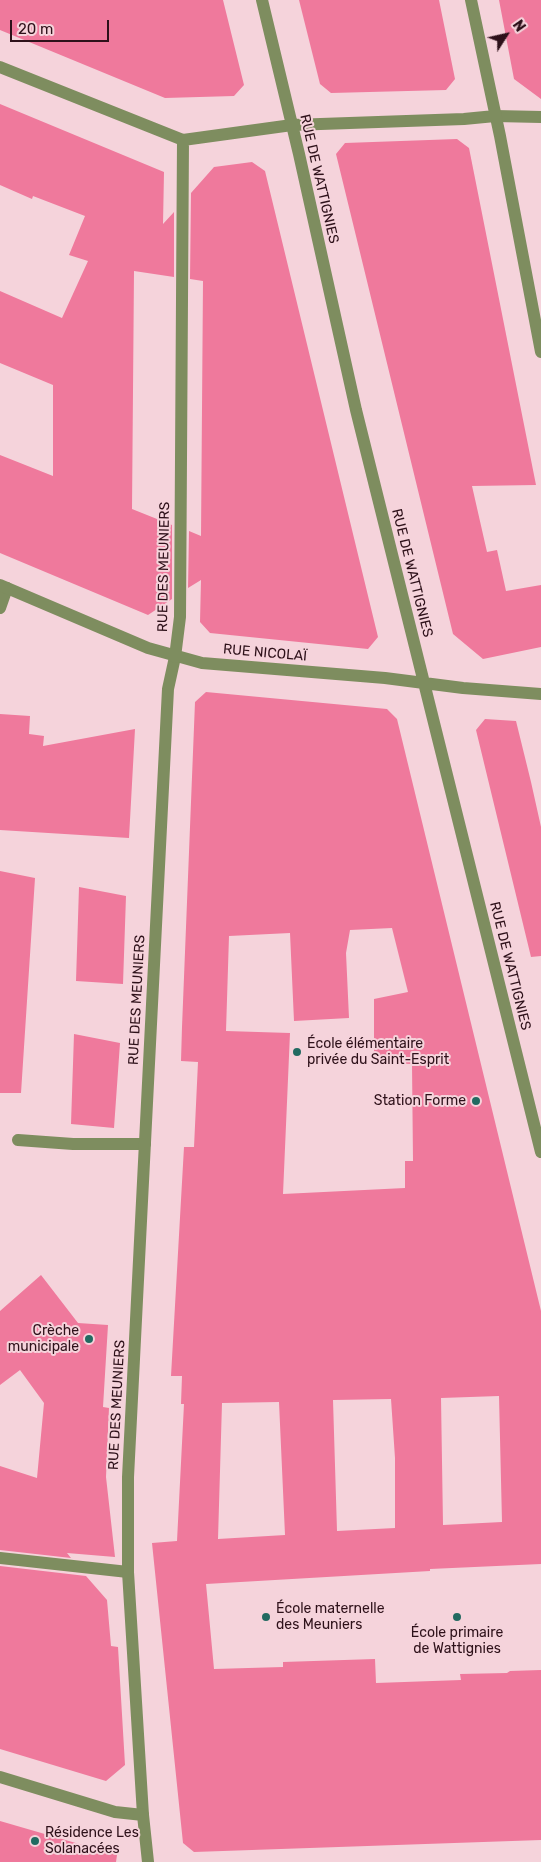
<!DOCTYPE html>
<meta charset="utf-8">
<style>
body{margin:0}
#map{position:relative;width:541px;height:1862px;overflow:hidden;background:#f5d3db;font-family:Rubik,sans-serif}
canvas{display:block}
.north{position:absolute;left:481px;top:10px;width:50px;height:50px;-webkit-text-stroke:4px #f5d3db;paint-order:stroke;rotate:55deg;font-size:14px;font-weight:700;line-height:20px;text-align:center;color:#2e111a}
.north::after{content:'';display:block;margin:auto;width:18px;height:22px;background:#2e111a;clip-path:polygon(50% 0,100% 100%,50% 72%,0 100%)}
.scale{position:absolute;left:10px;top:20px;width:99px;height:22px;box-sizing:border-box;border:2px solid #2e111a;border-top:0;padding-left:6px;font-size:15px;line-height:18px;white-space:nowrap;color:#2e111a;-webkit-text-stroke:4px #f5d3db;paint-order:stroke}
</style>
<div id="map">
<canvas width="541" height="1862"></canvas>
<div class="north">N</div>
<div class="scale">20 m</div>
</div>
<script>
const ctx = document.querySelector('canvas').getContext('2d');
ctx.lineJoin = 'round';
function fill(path, color) {
  ctx.fillStyle = color;
  ctx.fill(path, 'evenodd');
}
function shape(rows) {
  const path = new Path2D();
  for (const r of rows) {
    path.moveTo(r[0], r[1]);
    for (let i = 2; i < r.length; i += 2) path.lineTo(r[i], r[i + 1]);
  }
  return path;
}
function stroke(path, color, width, dash) {
  ctx.strokeStyle = color;
  ctx.lineWidth = width;
  ctx.lineCap = dash ? 'butt' : 'round';
  ctx.setLineDash(dash || []);
  ctx.stroke(path);
}
function drawText(font, color, halo, rows, align = 'center') {
  ctx.font = font + ' Rubik,sans-serif';
  ctx.lineWidth = 4;
  ctx.setLineDash([]);
  ctx.textBaseline = 'middle';
  ctx.strokeStyle = halo;
  ctx.fillStyle = color;
  for (const [text, x, y, turn = 0] of rows) {
    ctx.save();
    ctx.translate(x, y);
    ctx.rotate((+turn || 0) * Math.PI / 180);
    ctx.textAlign = isNaN(turn) ? turn : align;
    if (halo) ctx.strokeText(text, 0, 0);
    ctx.fillText(text, 0, 0);
    ctx.restore();
  }
}
fill(shape([
 [0,0,223,0,244,85,234,96,165,98,0,30],
 [299,0,439,0,455,79,446,90,331,93,320,84],
 [499,0,541,0,541,99,514,79],
 [0,104,164,172,163,224,174,212,174,277,134,271,132,509,172,525,172,599,148,615,0,553,0,455,53,476,53,385,0,363,0,291,62,318,88,261,69,255,85,216,33,196,32,199,0,185],
 [457,139,469,148,536,485,472,486,487,552,497,550,506,591,541,585,541,647,483,659,453,634,336,154,345,143],
 [252,162,265,171,378,637,368,649,210,633,200,622,201,580,188,588,189,531,201,536,203,281,190,279,191,193,214,167],
 [206,692,387,709,397,719,541,1311,541,1564,430,1569,430,1571,206,1584,214,1669,283,1667,283,1662,375,1659,376,1683,461,1680,460,1674,507,1673,510,1671,541,1670,541,1840,194,1852,183,1843,152,1543,177,1541,184,1404,181,1404,182,1376,171,1376,184,1147,194,1147,198,1062,181,1061,182,1027,195,702],
 [392,928,408,992,374,999,374,1055,386,1056,385,1063,412,1064,413,1161,405,1161,405,1188,283,1194,290,1033,226,1031,229,936,290,933,294,1021,349,1018,346,953,350,930],
 [499,1396,502,1522,443,1525,441,1398],
 [391,1399,395,1458,395,1528,337,1531,333,1400],
 [279,1402,285,1535,218,1539,222,1403],
 [0,714,30,716,29,734,44,736,43,746,135,729,129,838,0,830],
 [485,719,516,721,531,782,541,827,541,956,531,957,476,730],
 [0,871,35,878,21,1093,0,1093],
 [79,887,126,896,123,984,76,981],
 [74,1034,120,1043,114,1128,71,1124],
 [41,1275,78,1323,108,1325,103,1407,109,1408,106,1477,115,1557,67,1553,71,1558,0,1550,0,1466,37,1478,44,1403,20,1370,0,1385,0,1311],
 [0,1566,86,1576,107,1600,111,1646,118,1647,125,1765,106,1781,0,1749],
 [0,1821,117,1855,116,1862,0,1862]
]), '#ef799c');
stroke(shape([
 [0,608,7,588],
 [18,1140,73,1144,145,1144],
 [0,1558,128,1572]
]), '#7e8d5f', 12);
stroke(shape([
 [495,116,541,117],
 [143,1815,128,1572,128,1477,168,689,175,657]
]), '#7e8d5f', 12);
stroke(shape([
 [262,0,299,154,356,410,541,1152],
 [471,0,500,136,541,352],
 [0,67,183,140,292,125,464,119,495,116],
 [0,585,148,648,202,663,385,678,463,688,541,694],
 [175,657,180,617,183,140],
 [0,1777,115,1812,143,1815,148,1862]
]), '#7e8d5f', 12);
for (const [x, y, r, color] of [
 [297,1052,5,"#226a61"],
 [476,1101,5,"#226a61"],
 [89,1339,5,"#226a61"],
 [266,1617,5,"#226a61"],
 [457,1617,5,"#226a61"],
 [35,1841,5,"#226a61"]
]) {
  const dot = new Path2D();
  dot.arc(x, y, r, 0, 2 * Math.PI);
  ctx.fillStyle = color;
  ctx.fill(dot);
  stroke(dot, '#f5d3db', 2);
}
drawText('14px', '#2e111a', '#f5d3db', [
 ["RUE DE WATTIGNIES",319,179,77],
 ["RUE DES MEUNIERS",164,567,-89],
 ["RUE DE WATTIGNIES",412,573,76],
 ["RUE NICOLAÏ",265,653,5],
 ["RUE DE WATTIGNIES",510,966,76],
 ["RUE DES MEUNIERS",137,1000,-87],
 ["RUE DES MEUNIERS",117,1405,-87]
]);
drawText('14px', '#2e111a', '#f5d3db', [
 ["École élémentaire",307,1044],
 ["privée du Saint-Esprit",307,1060],
 ["Station Forme",466,1101,"right"],
 ["Crèche",79,1331,"right"],
 ["municipale",79,1347,"right"],
 ["École maternelle",276,1609],
 ["des Meuniers",276,1625],
 ["École primaire",457,1633,"center"],
 ["de Wattignies",457,1649,"center"],
 ["Résidence Les",45,1833],
 ["Solanacées",45,1849]
], 'left');
</script>
